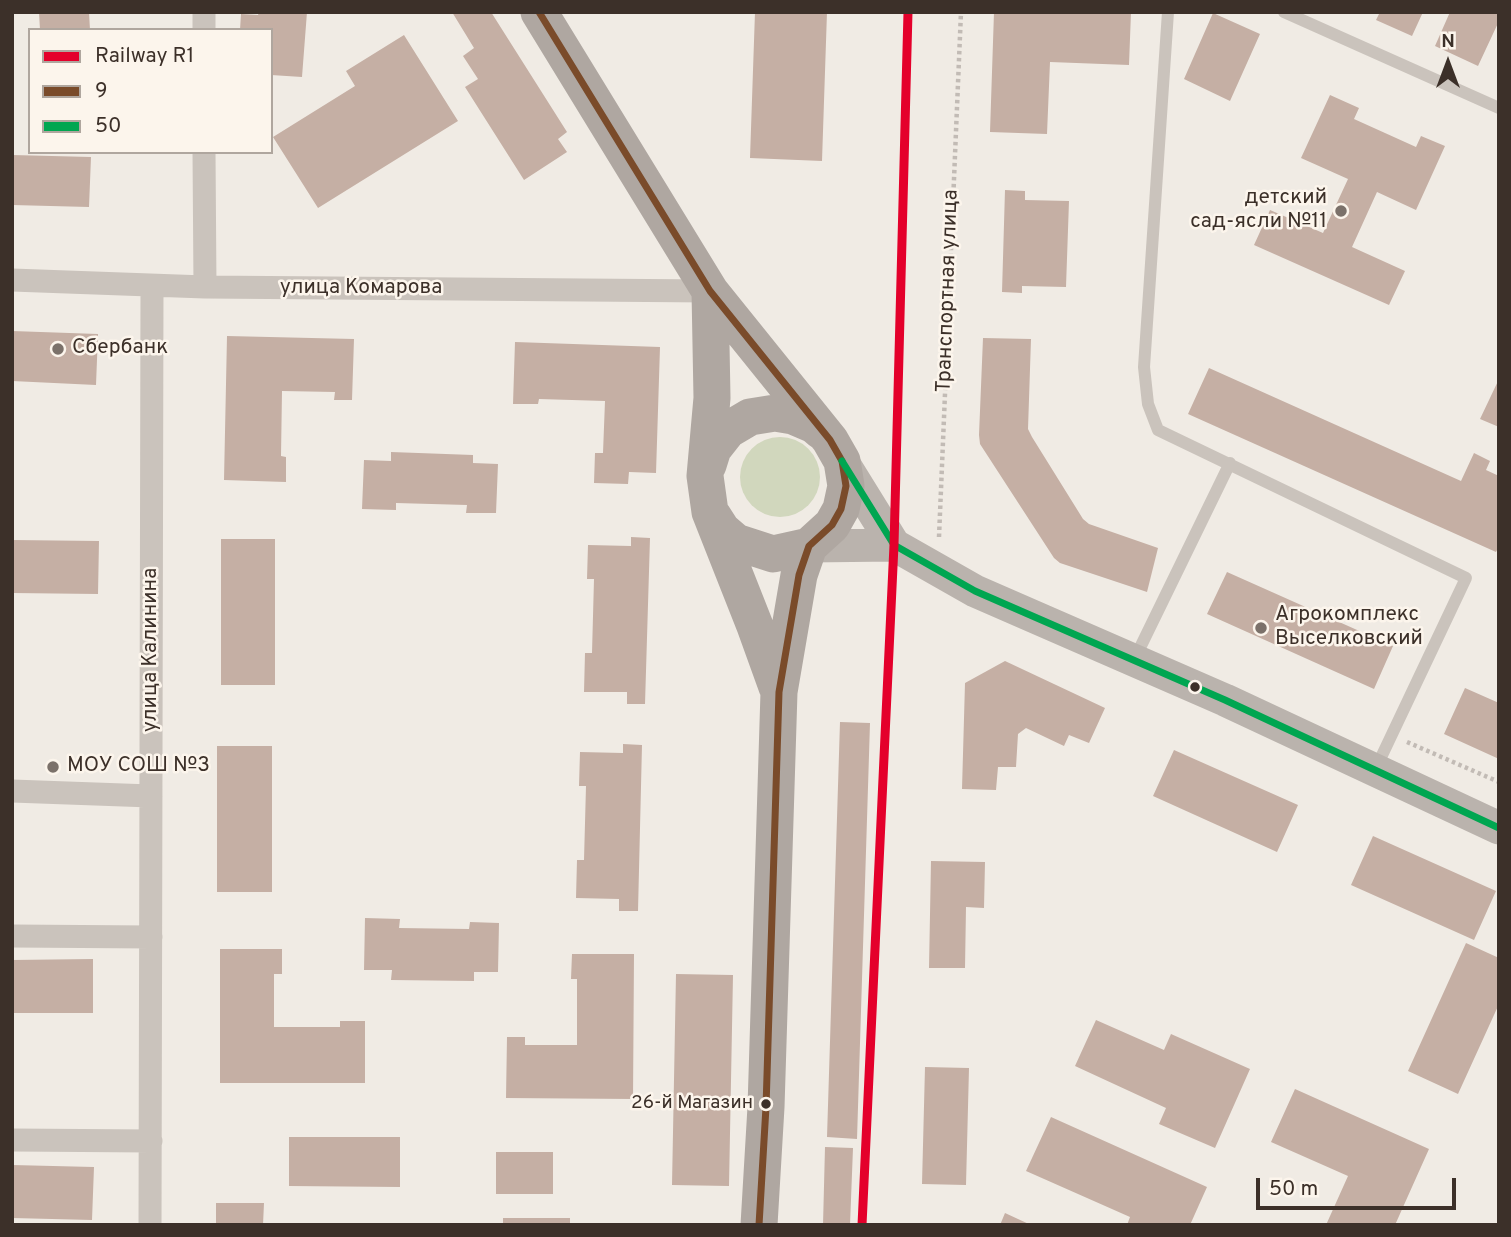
<!DOCTYPE html>
<meta charset="utf-8">
<style>
body{margin:0}
#map{position:relative;width:1511px;height:1237px;overflow:hidden;background:#f0ebe4;font-family:Overpass,sans-serif}
canvas{display:block}
.frame{position:absolute;inset:0;border:14px solid #3c3029;pointer-events:none}
.legend{position:absolute;left:28px;top:28px;width:245px;height:126px;box-sizing:border-box;background:#fcf5ec;border:2px solid #afa69e;margin:0;padding:9px 12px;list-style:none;font-size:21px;color:#3c3029}
.legend li{display:flex;align-items:center;gap:14px;height:35px}
.legend b{width:35px;border:2px solid #afa69e}
.north{position:absolute;left:1413px;top:28px;width:70px;height:70px;-webkit-text-stroke:5px #fcf5ec;paint-order:stroke;rotate:0deg;font-size:19px;font-weight:700;line-height:28px;text-align:center;color:#3c3029}
.north::after{content:'';display:block;margin:auto;width:24px;height:32px;background:#3c3029;clip-path:polygon(50% 0,100% 100%,50% 72%,0 100%)}
.scale{position:absolute;left:1256px;top:1178px;width:200px;height:32px;box-sizing:border-box;border:4px solid #3c3029;border-top:0;padding-left:9px;font-size:21px;line-height:24px;white-space:nowrap;color:#3c3029;-webkit-text-stroke:5px #fcf5ec;paint-order:stroke}
</style>
<div id="map">
<canvas width="1511" height="1237"></canvas>
<div class="frame"></div>
<ul class="legend">
<li><b style="height:9px;background:#e4002b"></b>Railway R1</li>
<li><b style="height:9px;background:#7a4b2a"></b>9</li>
<li><b style="height:9px;background:#00a651"></b>50</li>
</ul>
<div class="north">N</div>
<div class="scale">50 m</div>
</div>
<script>
const ctx = document.querySelector('canvas').getContext('2d');
ctx.lineJoin = 'round';
function fill(path, color) {
  ctx.fillStyle = color;
  ctx.fill(path, 'evenodd');
}
function shape(rows) {
  const path = new Path2D();
  for (const r of rows) {
    if (r.length === 3) {
      path.moveTo(r[0] + r[2], r[1]);
      path.arc(r[0], r[1], r[2], 0, 2 * Math.PI);
      continue;
    }
    path.moveTo(r[0], r[1]);
    for (let i = 2; i < r.length; i += 2) path.lineTo(r[i], r[i + 1]);
  }
  return path;
}
function stroke(path, color, width, dash) {
  ctx.strokeStyle = color;
  ctx.lineWidth = width;
  ctx.lineCap = dash ? 'butt' : 'round';
  ctx.setLineDash(dash || []);
  ctx.stroke(path);
}
function drawText(font, color, halo, rows, align = 'center') {
  ctx.font = font + ' Overpass,sans-serif';
  ctx.lineWidth = 5;
  ctx.setLineDash([]);
  ctx.textBaseline = 'middle';
  ctx.strokeStyle = halo;
  ctx.fillStyle = color;
  for (const [text, x, y, turn = 0] of rows) {
    ctx.save();
    ctx.translate(x, y);
    ctx.rotate((+turn || 0) * Math.PI / 180);
    ctx.textAlign = isNaN(turn) ? turn : align;
    if (halo) ctx.strokeText(text, 0, 0);
    ctx.fillText(text, 0, 0);
    ctx.restore();
  }
}
fill(shape([
 [780,477,40]
]), '#d1d7bd');
fill(shape([
 [39,12,89,12,90,30,40,30],
 [259,12,307,12,302,77,271,75,271,30,240,30,241,14,258,15],
 [452,12,491,12,567,132,558,139,567,152,524,180,465,87,478,79,463,56,474,48],
 [755,12,827,12,822,161,750,158],
 [994,12,1131,12,1129,65,1050,62,1047,134,990,132],
 [1380,12,1423,12,1412,36,1376,20],
 [1450,12,1499,12,1499,21,1478,66,1435,46],
 [1213,13,1260,34,1230,101,1184,79],
 [404,35,458,121,318,208,273,137,355,86,346,71],
 [1330,95,1359,108,1354,119,1416,147,1421,136,1445,146,1416,210,1377,192,1352,247,1405,271,1389,305,1254,245,1270,210,1323,233,1348,179,1301,158],
 [12,155,91,157,89,207,12,205],
 [1005,190,1025,191,1025,200,1069,201,1066,287,1022,286,1022,293,1002,292],
 [12,331,98,334,96,385,12,381],
 [227,336,354,339,352,400,334,400,335,392,282,391,281,456,286,457,286,482,224,480],
 [983,338,1031,339,1028,429,1032,437,1083,519,1089,524,1158,548,1147,592,1060,563,1054,558,980,444,979,435],
 [515,342,660,347,656,473,629,472,628,484,594,483,595,453,603,453,605,401,539,399,538,404,513,404],
 [1209,368,1461,481,1474,453,1490,461,1486,470,1499,476,1499,546,1496,552,1188,414],
 [1499,379,1499,427,1480,419],
 [391,452,473,455,473,463,498,464,496,513,466,513,467,505,396,503,396,510,362,509,364,460,391,461],
 [631,537,650,538,645,704,627,704,627,692,584,692,585,653,592,653,594,579,587,579,588,545,631,546],
 [221,539,275,539,275,685,221,685],
 [12,540,99,541,98,594,12,593],
 [1227,572,1393,646,1374,689,1207,614],
 [1005,661,1105,708,1089,743,1069,735,1064,746,1026,728,1018,734,1016,767,998,767,996,790,962,789,965,683],
 [1465,688,1499,703,1499,759,1444,734],
 [840,722,870,723,857,1139,827,1137],
 [623,744,642,745,638,911,619,911,619,899,576,898,577,860,584,860,586,786,579,786,580,752,623,753],
 [217,746,272,746,272,892,217,892],
 [1174,750,1298,805,1277,852,1153,796],
 [1373,836,1496,891,1474,940,1351,885],
 [931,861,985,862,984,908,966,907,965,968,929,968],
 [365,918,400,919,399,928,469,929,470,922,499,923,498,972,474,972,474,981,391,980,392,970,364,970],
 [1466,943,1499,958,1499,1004,1458,1094,1408,1071],
 [220,949,282,949,282,974,274,974,274,1027,340,1027,340,1021,365,1021,365,1083,220,1083],
 [572,954,634,954,633,1099,506,1098,507,1037,525,1037,525,1045,577,1045,577,979,571,979],
 [93,959,93,1013,12,1013,12,960],
 [676,974,733,975,729,1186,672,1185],
 [1096,1020,1164,1050,1171,1034,1250,1069,1215,1148,1159,1124,1166,1108,1075,1066],
 [925,1067,969,1068,966,1185,922,1184],
 [1295,1089,1429,1149,1395,1225,1326,1225,1348,1176,1271,1142],
 [1051,1117,1207,1187,1190,1225,1127,1225,1130,1217,1026,1171],
 [289,1137,400,1137,400,1187,289,1186],
 [825,1147,853,1148,850,1225,823,1225],
 [496,1152,553,1152,553,1194,496,1194],
 [12,1165,94,1167,92,1220,12,1218],
 [216,1203,264,1203,263,1225,216,1225],
 [1005,1213,1031,1225,1000,1225],
 [503,1218,570,1218,570,1225,503,1225]
]), '#c5afa4');
stroke(shape([
 [939,537,961,12],
 [1407,742,1499,782]
]), '#c2bbb5', 4.5, [3.5, 3.5]);
stroke(shape([
 [1168,12,1144,367,1148,404,1158,430,1466,578,1376,768],
 [1284,12,1499,108],
 [1135,658,1230,463]
]), '#cac3bc', 12);
stroke(shape([
 [204,12,204,30],
 [204,152,205,287],
 [12,280,205,287,710,291],
 [12,791,151,796],
 [12,936,151,937],
 [12,1140,151,1141],
 [150,1225,152,286]
]), '#cac3bc', 23);
stroke(shape([
 [842,461,894,545,975,591,1225,700,1499,828],
 [809,546,894,545]
]), '#bab3ad', 33);
stroke(shape([
 [539,12,710,291,830,440,842,461,846,486,841,509,832,525,809,546,799,575,779,692,766,1107,759,1225],
 [710,291,712,398,705,476,710,512,755,626,777,687],
 [708,465,713,449,728,430,750,417,775,413,793,416,814,425,821,431],
 [713,516,722,530,736,542,773,554,809,546]
]), '#afa7a1', 37);
stroke(shape([
 [539,12,710,291,830,440,842,461,846,486,841,509,832,525,809,546,799,575,779,692,766,1107,759,1225]
]), '#7a4b2a', 7);
stroke(shape([
 [842,461,894,545,975,591,1225,700,1499,828]
]), '#00a651', 7);
stroke(shape([
 [862,1225,894,545,908,12]
]), '#e4002b', 9);
for (const [x, y, r, color] of [
 [1341,211,7,"#7b716a"],
 [58,349,7,"#7b716a"],
 [1261,628,7,"#7b716a"],
 [1195,687,6,"#3c3029"],
 [53,767,7,"#7b716a"],
 [766,1104,6,"#3c3029"]
]) {
  const dot = new Path2D();
  dot.arc(x, y, r, 0, 2 * Math.PI);
  ctx.fillStyle = color;
  ctx.fill(dot);
  stroke(dot, '#fcf5ec', 2.5);
}
drawText('19px', '#3c3029', '#fcf5ec', [
 ["26-й Магазин",753,1104]
], 'right');
drawText('21px', '#3c3029', '#fcf5ec', [
 ["детский",1327,199,"right"],
 ["сад-ясли №11",1327,223,"right"],
 ["Сбербанк",72,349],
 ["Агрокомплекс",1275,616],
 ["Выселковский",1275,640],
 ["МОУ СОШ №3",67,767]
], 'left');
drawText('21px', '#3c3029', '#fcf5ec', [
 ["улица Комарова",361,289],
 ["Транспортная улица",949,291,-88],
 ["улица Калинина",152,650,-90]
]);
</script>
